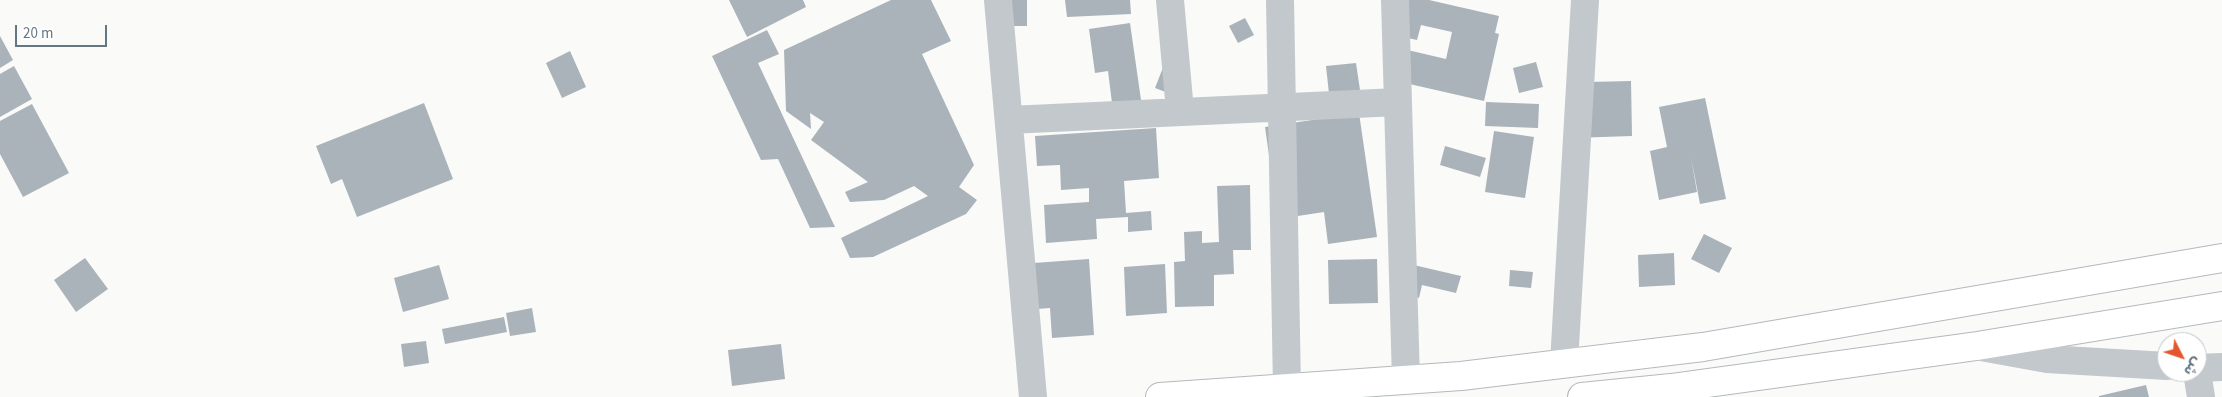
<!DOCTYPE html>
<meta charset="utf-8">
<style>
body{margin:0}
#map{position:relative;width:2222px;height:397px;overflow:hidden;background:#fafaf8;font-family:"Source Sans 3","Noto Sans Arabic",sans-serif}
canvas{display:block}
.north{position:absolute;left:2157px;top:332px;width:50px;height:50px;box-sizing:border-box;background:#fff;border:1px solid #c1c8cd;border-radius:50%;rotate:131deg;font-size:14px;font-weight:700;line-height:20px;text-align:center;color:#657683}
.north::after{content:'';display:block;margin:auto;width:18px;height:22px;background:#e4572e;clip-path:polygon(50% 0,100% 100%,50% 72%,0 100%)}
.scale{position:absolute;left:15px;top:25px;width:92px;height:22px;box-sizing:border-box;border:2px solid #657683;border-top:0;padding-left:6px;font-size:15px;line-height:18px;white-space:nowrap;color:#657683;-webkit-text-stroke:4px #fff;paint-order:stroke}
</style>
<div id="map">
<canvas width="2222" height="397"></canvas>
<div class="north">ش</div>
<div class="scale">20 m</div>
</div>
<script>
const ctx = document.querySelector('canvas').getContext('2d');
ctx.lineJoin = 'round';
function fill(path, color) {
  ctx.fillStyle = color;
  ctx.fill(path, 'evenodd');
}
function shape(rows) {
  const path = new Path2D();
  for (const r of rows) {
    path.moveTo(r[0], r[1]);
    for (let i = 2; i < r.length; i += 2) path.lineTo(r[i], r[i + 1]);
  }
  return path;
}
function stroke(path, color, width, dash) {
  ctx.strokeStyle = color;
  ctx.lineWidth = width;
  ctx.lineCap = dash ? 'butt' : 'round';
  ctx.setLineDash(dash || []);
  ctx.stroke(path);
}
fill(shape([
 [729,0,803,0,806,7,747,37],
 [891,0,931,0,951,41,922,54,974,165,959,187,977,200,966,214,873,257,850,258,841,238,928,196,914,186,884,200,850,202,845,192,868,182,811,140,824,122,810,113,811,129,786,111,784,50],
 [994,0,1027,0,1027,26,994,26],
 [1065,0,1130,0,1131,14,1067,17],
 [1396,0,1429,0,1499,16,1495,33,1499,34,1484,101,1392,80,1399,48,1446,59,1452,32,1421,25,1417,40,1389,34],
 [1245,18,1254,35,1238,43,1229,26],
 [1130,23,1142,107,1113,111,1108,71,1095,73,1089,29],
 [767,30,779,54,758,63,835,227,810,228,778,159,761,160,712,56],
 [0,36,13,60,0,68],
 [570,51,586,87,562,98,546,63],
 [1536,62,1543,87,1519,93,1513,68],
 [1356,63,1360,90,1329,94,1326,66],
 [1164,65,1171,94,1155,88],
 [14,66,32,99,0,117,0,74],
 [1631,81,1632,136,1572,138,1588,82],
 [1705,98,1726,199,1700,204,1691,157,1697,192,1659,200,1650,151,1667,147,1659,107],
 [1486,102,1539,104,1538,128,1485,126],
 [424,103,453,179,357,217,342,179,331,184,316,146],
 [32,104,69,173,23,197,0,154,0,121],
 [1359,113,1377,237,1328,244,1324,212,1278,219,1265,127],
 [1156,128,1159,178,1124,181,1126,213,1151,211,1152,230,1128,232,1128,217,1096,219,1097,239,1046,243,1044,205,1089,202,1089,188,1061,190,1060,165,1037,166,1035,136],
 [1494,131,1534,137,1525,198,1485,192],
 [1445,146,1486,158,1480,177,1440,165],
 [1250,185,1251,250,1233,250,1234,274,1214,275,1214,306,1175,307,1174,262,1185,261,1184,232,1202,231,1202,243,1219,242,1217,186],
 [1704,234,1732,248,1719,273,1691,259],
 [1674,253,1675,285,1639,287,1638,255],
 [85,258,108,289,76,312,54,280],
 [1089,259,1094,335,1052,338,1050,308,1023,310,1020,264],
 [1377,259,1378,303,1329,304,1328,260],
 [1405,263,1461,276,1456,293,1422,285,1419,298,1398,292],
 [1165,264,1167,313,1126,316,1124,267],
 [439,265,449,299,403,312,394,278],
 [1510,270,1533,272,1531,288,1509,286],
 [532,308,536,332,510,336,506,313],
 [504,317,507,332,445,344,442,329],
 [426,341,429,363,404,367,401,344],
 [781,344,785,379,732,386,728,350],
 [2146,385,2149,397,2099,397,2099,396]
]), '#aab3b9');
const trunk = shape([
 [1160,397,1461,376,1703,347,2222,258],
 [1582,397,1671,388,1977,346,2222,306]
]);
stroke(trunk, '#b4b9bd', 30);
stroke(shape([
 [998,0,1033,397],
 [1170,0,1180,111],
 [1280,0,1287,388],
 [1395,0,1406,380],
 [1009,120,1398,102],
 [1981,347,2047,359,2167,366],
 [1564,363,1585,0],
 [2197,368,2222,367],
 [2197,372,2201,397]
]), '#c3c8cc', 28);
stroke(trunk, '#fff', 28);
</script>
